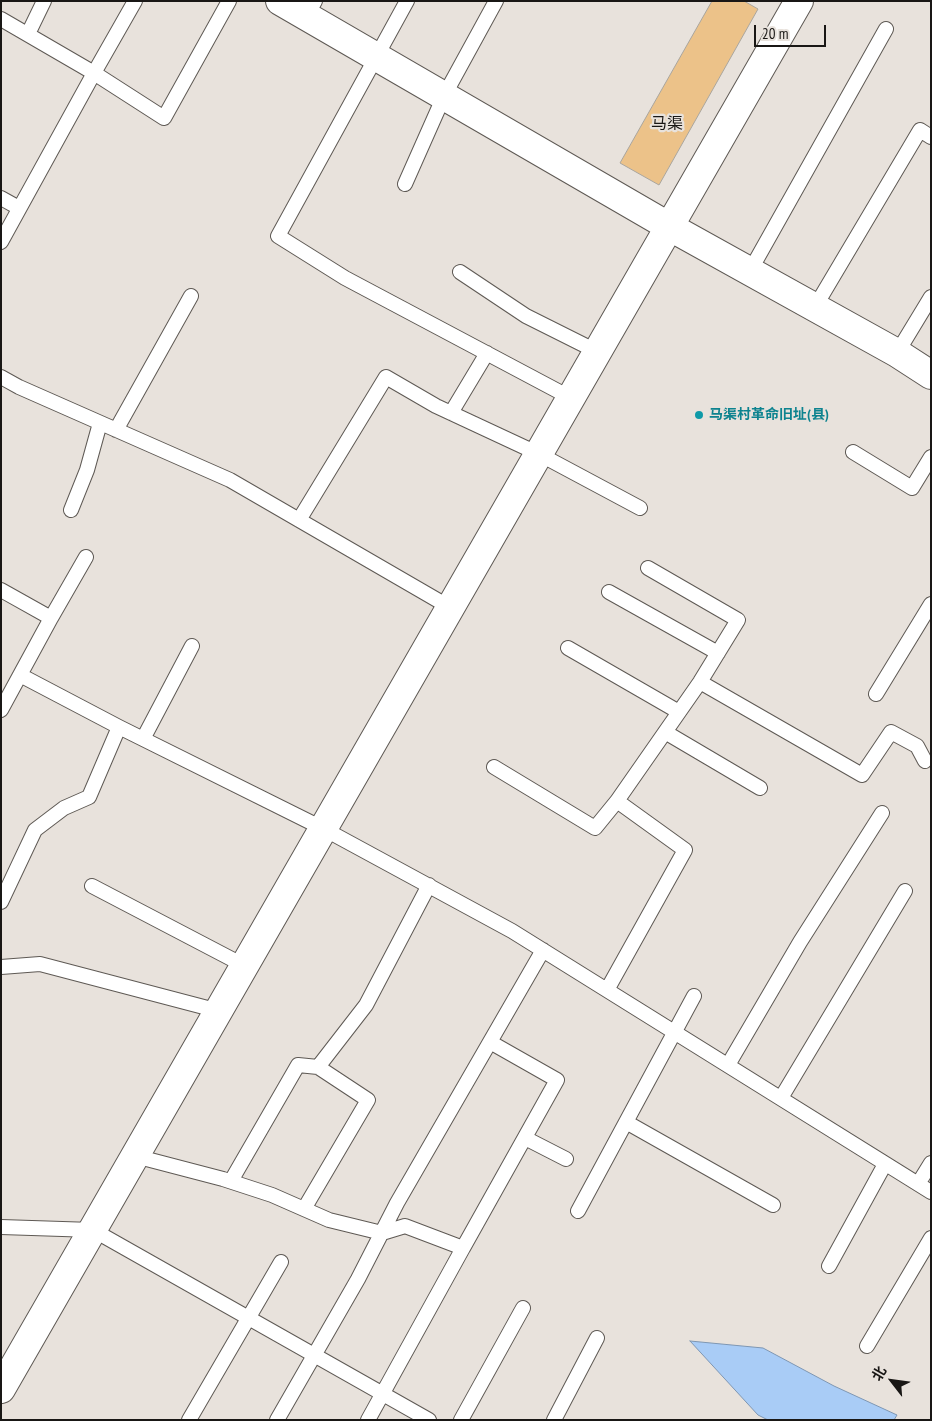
<!DOCTYPE html>
<meta charset="utf-8">
<style>
body{margin:0}
#map{position:relative;width:932px;height:1421px;overflow:hidden;background:#e8e2dc;font-family:"PT Sans Narrow","Noto Sans SC",sans-serif}
canvas{display:block}
.frame{position:absolute;inset:0;border:2px solid #191715;pointer-events:none}
.north{position:absolute;left:867px;top:1356px;width:50px;height:50px;-webkit-text-stroke:4px #e8e2dc;paint-order:stroke;rotate:300deg;font-size:14px;font-weight:700;line-height:20px;text-align:center;color:#191715}
.north::after{content:'';display:block;margin:auto;width:18px;height:22px;background:#191715;clip-path:polygon(50% 0,100% 100%,50% 72%,0 100%)}
.scale{position:absolute;left:754px;top:25px;width:72px;height:22px;box-sizing:border-box;border:2px solid #191715;border-top:0;padding-left:6px;font-size:15px;line-height:18px;white-space:nowrap;color:#191715;-webkit-text-stroke:4px #e8e2dc;paint-order:stroke}
</style>
<div id="map">
<canvas width="932" height="1421"></canvas>
<div class="frame"></div>
<div class="north">北</div>
<div class="scale">20 m</div>
</div>
<script>
const ctx = document.querySelector('canvas').getContext('2d');
ctx.lineJoin = 'round';
function fill(path, color) {
  ctx.fillStyle = color;
  ctx.fill(path, 'evenodd');
}
function shape(rows) {
  const path = new Path2D();
  for (const r of rows) {
    path.moveTo(r[0], r[1]);
    for (let i = 2; i < r.length; i += 2) path.lineTo(r[i], r[i + 1]);
  }
  return path;
}
function stroke(path, color, width, dash) {
  ctx.strokeStyle = color;
  ctx.lineWidth = width;
  ctx.lineCap = dash ? 'butt' : 'round';
  ctx.setLineDash(dash || []);
  ctx.stroke(path);
}
function drawText(font, color, halo, rows, align = 'center') {
  ctx.font = font + ' "PT Sans Narrow","Noto Sans SC",sans-serif';
  ctx.lineWidth = 4.5;
  ctx.setLineDash([]);
  ctx.textBaseline = 'middle';
  ctx.strokeStyle = halo;
  ctx.fillStyle = color;
  for (const [text, x, y, turn = 0] of rows) {
    ctx.save();
    ctx.translate(x, y);
    ctx.rotate((+turn || 0) * Math.PI / 180);
    ctx.textAlign = isNaN(turn) ? turn : align;
    if (halo) ctx.strokeText(text, 0, 0);
    ctx.fillText(text, 0, 0);
    ctx.restore();
  }
}
const water = shape([
 [690,1341,763,1348,834,1386,897,1415,894,1420,768,1420,758,1415,690,1341]
]);
fill(water, '#a9ccf6');
stroke(water, '#7e96b2', 1);
const building = shape([
 [712,1,744,1,758,9,659,185,620,163,712,1]
]);
fill(building, '#ecc289');
stroke(building, '#a9a59e', 1);
const service = shape([
 [407,1,278,236,345,278,571,398],
 [306,17,315,1],
 [1,19,94,73,164,118,229,1],
 [28,34,44,1],
 [405,184,444,96,496,1],
 [1,198,19,208],
 [1,242,94,73,135,1],
 [750,271,886,29],
 [460,272,526,316,598,352],
 [815,307,920,130,931,137],
 [897,353,931,297],
 [1,377,19,387,230,480,451,608],
 [451,413,487,353],
 [116,430,191,296],
 [853,452,912,488,931,457],
 [71,510,87,470,100,423],
 [299,520,386,377,436,406,539,454,640,508],
 [1,590,51,618,1,710],
 [609,592,718,653],
 [51,618,86,557],
 [568,648,679,712],
 [20,675,119,727,324,829,512,931,931,1192],
 [700,682,862,775,891,732,917,746,925,761],
 [876,694,931,604],
 [665,732,760,788],
 [143,739,192,646],
 [494,767,595,828,617,801],
 [92,886,245,966],
 [1,902,35,830,64,808,89,797,119,727],
 [1,967,40,964,219,1011],
 [607,990,685,850,617,801,700,682,738,620,648,568],
 [728,1065,800,942,882,813],
 [781,1098,905,891],
 [626,1122,773,1205],
 [525,1138,566,1159],
 [135,1156,223,1179,272,1195,329,1220,382,1233,405,1226,463,1248,557,1080,490,1042],
 [231,1181,298,1065,318,1067],
 [918,1184,931,1163],
 [304,1209,368,1100,318,1067,366,1005,429,885],
 [578,1211,694,996],
 [1,1227,93,1230,429,1420],
 [829,1266,885,1164],
 [867,1346,931,1238],
 [189,1420,281,1262],
 [277,1420,358,1279,397,1203,543,950],
 [368,1420,463,1248],
 [461,1420,523,1308],
 [554,1420,597,1338]
]);
const minor = shape([
 [280,1,670,227,897,353,931,375],
 [1,1389,799,1]
]);
stroke(service, '#5e5954', 16);
stroke(minor, '#5e5954', 30);
stroke(service, '#fff', 14);
stroke(minor, '#fff', 28);
for (const [x, y, r, color] of [
 [699,415,5,"#0f9aa8"]
]) {
  const dot = new Path2D();
  dot.arc(x, y, r, 0, 2 * Math.PI);
  ctx.fillStyle = color;
  ctx.fill(dot);
  stroke(dot, '#e8e2dc', 2);
}
drawText('bold 14px', '#0d838f', '#e8e2dc', [
 ["马渠村革命旧址(县)",709,415]
], 'left');
drawText('16px', '#191715', '#e8e2dc', [
 ["马渠",667,124]
]);
</script>
